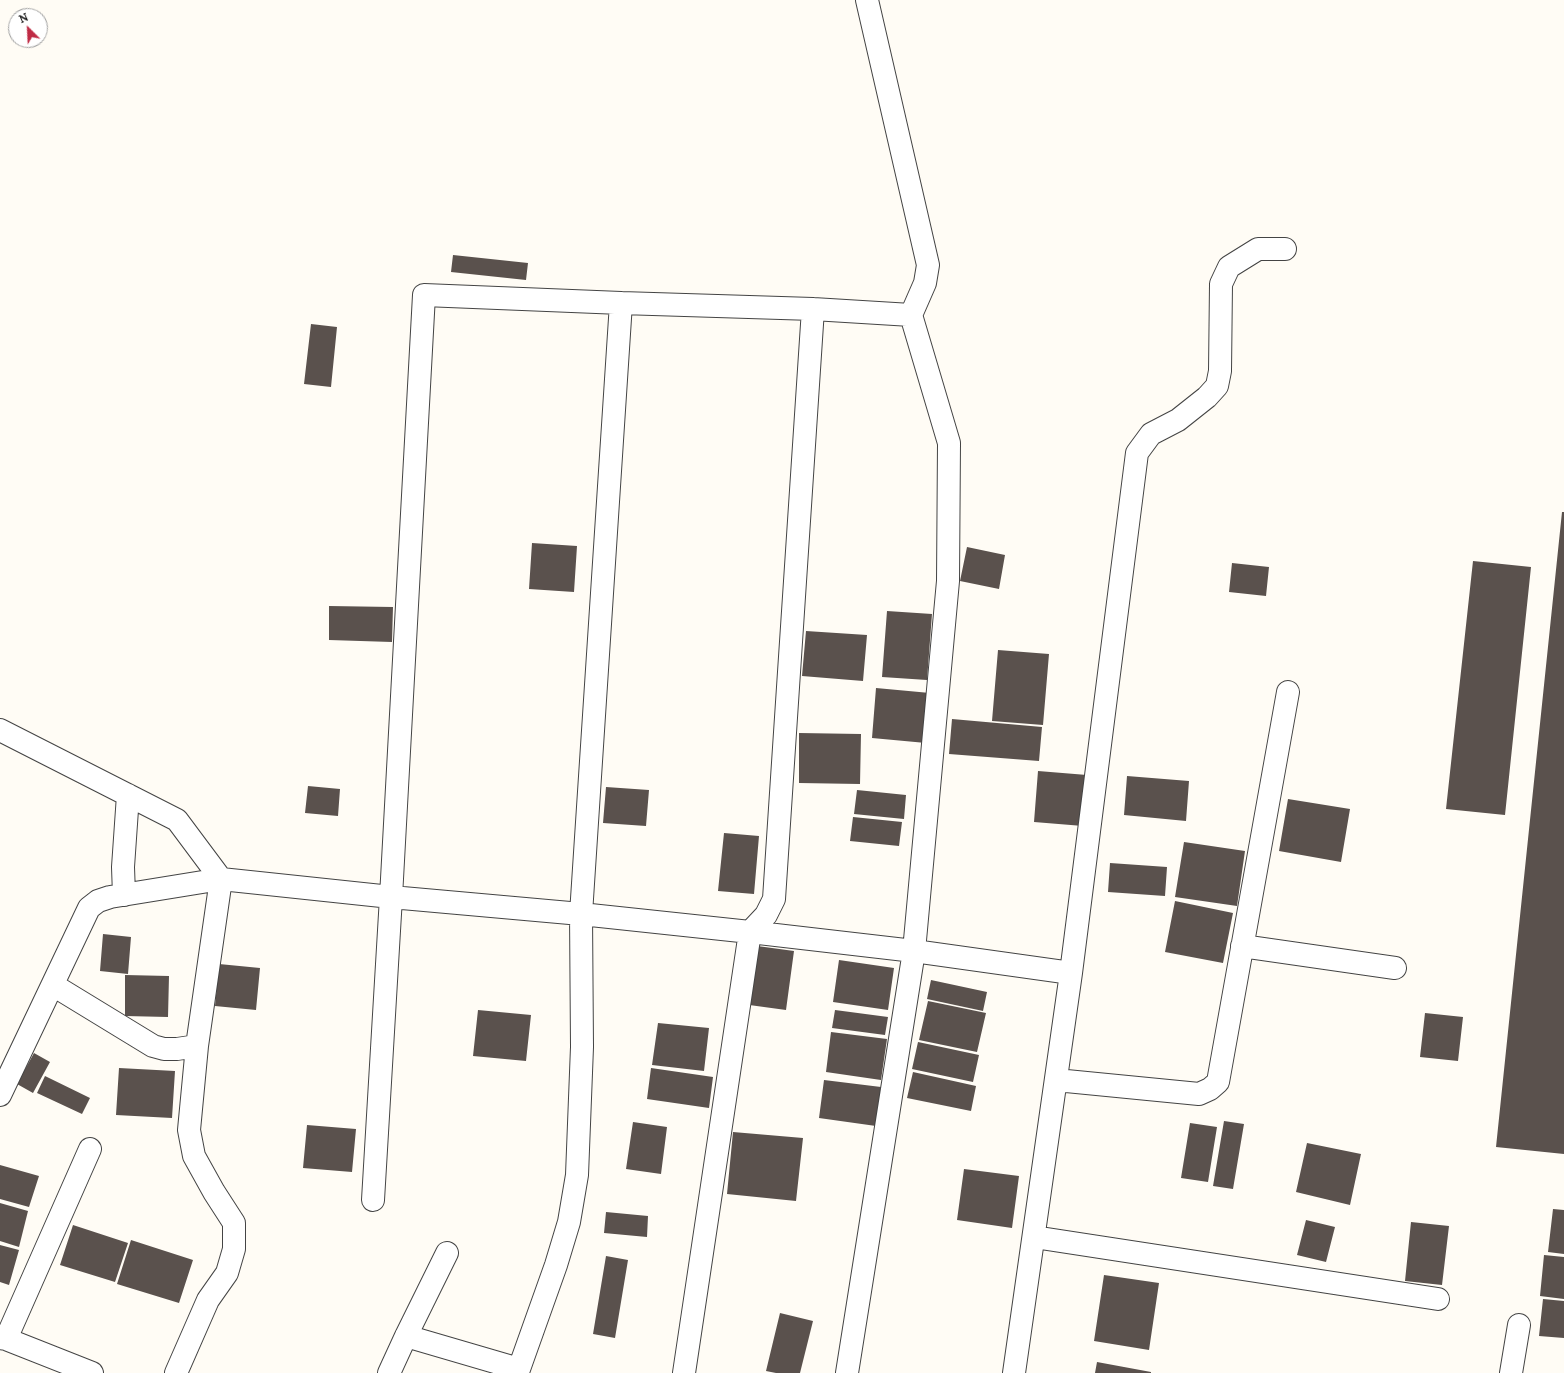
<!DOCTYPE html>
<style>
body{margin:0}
#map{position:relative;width:1564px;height:1373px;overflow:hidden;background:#fffcf5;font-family:Lora,serif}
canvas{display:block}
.north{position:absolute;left:8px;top:8px;width:40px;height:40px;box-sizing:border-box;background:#fff;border:1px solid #a0a0a0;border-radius:50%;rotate:336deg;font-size:11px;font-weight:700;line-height:16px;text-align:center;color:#111}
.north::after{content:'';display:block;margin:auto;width:14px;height:18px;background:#bf2a44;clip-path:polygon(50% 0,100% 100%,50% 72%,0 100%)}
</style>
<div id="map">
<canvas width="1564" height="1373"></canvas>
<div class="north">N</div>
</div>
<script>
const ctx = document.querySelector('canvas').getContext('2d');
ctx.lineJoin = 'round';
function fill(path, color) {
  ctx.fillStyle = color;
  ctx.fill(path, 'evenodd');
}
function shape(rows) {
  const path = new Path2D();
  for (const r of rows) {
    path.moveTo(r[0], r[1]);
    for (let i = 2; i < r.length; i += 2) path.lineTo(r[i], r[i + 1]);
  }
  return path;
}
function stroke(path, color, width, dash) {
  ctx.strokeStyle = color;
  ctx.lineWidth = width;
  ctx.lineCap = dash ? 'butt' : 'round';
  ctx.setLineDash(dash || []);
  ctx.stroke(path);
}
fill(shape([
 [453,255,528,263,526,280,451,272],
 [311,324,337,327,331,387,304,384],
 [1562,512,1564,512,1564,1154,1496,1147],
 [532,543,577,546,574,592,529,589],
 [967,547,1005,555,999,589,960,581],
 [1473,561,1531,567,1505,815,1446,809],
 [1232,563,1269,567,1266,596,1229,592],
 [329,606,393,607,392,642,329,640],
 [887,611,932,614,927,680,882,677],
 [806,631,867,635,863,681,802,676],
 [998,650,1049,654,1043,725,992,721],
 [876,688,930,693,926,743,872,738],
 [952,719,1042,727,1039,761,949,754],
 [799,733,861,734,860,784,799,783],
 [1038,771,1087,775,1083,826,1034,822],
 [1127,776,1189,781,1186,821,1124,815],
 [308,786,340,789,338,816,305,813],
 [606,787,649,790,646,826,603,823],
 [857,790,906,795,904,819,854,814],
 [1288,799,1350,809,1341,862,1279,851],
 [853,817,902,822,899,846,850,841],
 [724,833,759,836,754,894,718,891],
 [1184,842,1245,851,1237,906,1175,897],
 [1110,863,1167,867,1165,896,1108,892],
 [1175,901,1233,913,1223,963,1165,952],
 [103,934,131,937,128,974,100,971],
 [750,945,794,951,786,1010,742,1004],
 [839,960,894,968,888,1010,833,1002],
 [219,964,260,968,256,1010,215,1006],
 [125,975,169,976,168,1017,125,1016],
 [931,980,987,992,983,1011,927,999],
 [928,1001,986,1013,977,1052,919,1040],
 [478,1010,531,1015,526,1061,473,1056],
 [835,1010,888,1017,885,1035,832,1028],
 [1425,1013,1463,1017,1458,1061,1420,1057],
 [658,1023,709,1028,704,1071,652,1065],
 [831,1032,887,1039,881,1080,826,1072],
 [918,1042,979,1055,973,1082,912,1069],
 [34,1053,50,1062,33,1093,17,1084],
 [119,1068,175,1071,172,1118,116,1115],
 [651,1068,713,1077,709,1108,647,1099],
 [913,1072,976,1086,971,1111,907,1098],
 [45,1076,90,1098,82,1114,37,1093],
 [824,1080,881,1087,876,1126,819,1118],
 [1224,1121,1244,1124,1233,1189,1213,1186],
 [633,1122,667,1127,661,1174,626,1169],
 [1190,1123,1217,1127,1208,1182,1181,1178],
 [307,1125,356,1129,352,1172,303,1168],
 [733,1132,803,1138,796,1201,727,1194],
 [1307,1143,1361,1154,1350,1205,1296,1192],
 [0,1165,39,1176,29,1207,0,1199],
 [964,1169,1019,1176,1012,1228,957,1220],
 [0,1203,28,1211,19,1247,0,1241],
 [1553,1209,1564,1210,1564,1254,1548,1252],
 [606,1212,648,1216,647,1237,604,1233],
 [1306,1220,1335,1227,1326,1262,1297,1255],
 [1411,1222,1449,1226,1442,1285,1405,1281],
 [73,1225,128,1243,115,1282,60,1265],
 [131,1240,193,1260,179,1303,117,1284],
 [0,1245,19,1250,9,1285,0,1282],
 [1544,1255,1564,1257,1564,1299,1540,1296],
 [606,1256,628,1260,615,1338,593,1334],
 [1104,1275,1159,1283,1149,1350,1094,1341],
 [1543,1299,1564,1301,1564,1338,1539,1336],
 [780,1313,813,1321,800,1373,776,1373,766,1371],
 [1097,1362,1151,1372,1151,1373,1095,1373]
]), '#5a514d');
const minor = shape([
 [0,730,177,820,221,879,391,897,581,914,750,932,914,951,1071,973],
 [124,895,123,867,128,795],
 [1242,946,1395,968],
 [53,985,153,1046,164,1049,177,1049,197,1046],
 [1056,1080,1199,1094,1210,1089,1218,1082,1288,692],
 [0,1095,89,908,98,901,110,897,221,879,197,1046,189,1130,194,1156,214,1192,234,1223,234,1249,227,1273,208,1300,176,1373],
 [373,1200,391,897,424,295,621,303,813,309,911,315,925,283,928,265,867,0],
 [1034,1237,1438,1299],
 [406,1336,519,1369,556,1265,569,1222,577,1175,582,1047,581,914,621,303],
 [0,1338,6,1339,92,1373],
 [6,1339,90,1149],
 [389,1373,406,1336,447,1253],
 [684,1373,750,932,766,915,774,899,813,309],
 [847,1373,914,951,948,581,949,443,911,315],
 [1014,1373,1071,973,1137,453,1151,434,1178,420,1207,397,1217,386,1220,371,1221,284,1229,267,1258,249,1285,249],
 [1511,1373,1519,1325]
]);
stroke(minor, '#444', 24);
stroke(minor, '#fff', 22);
</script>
